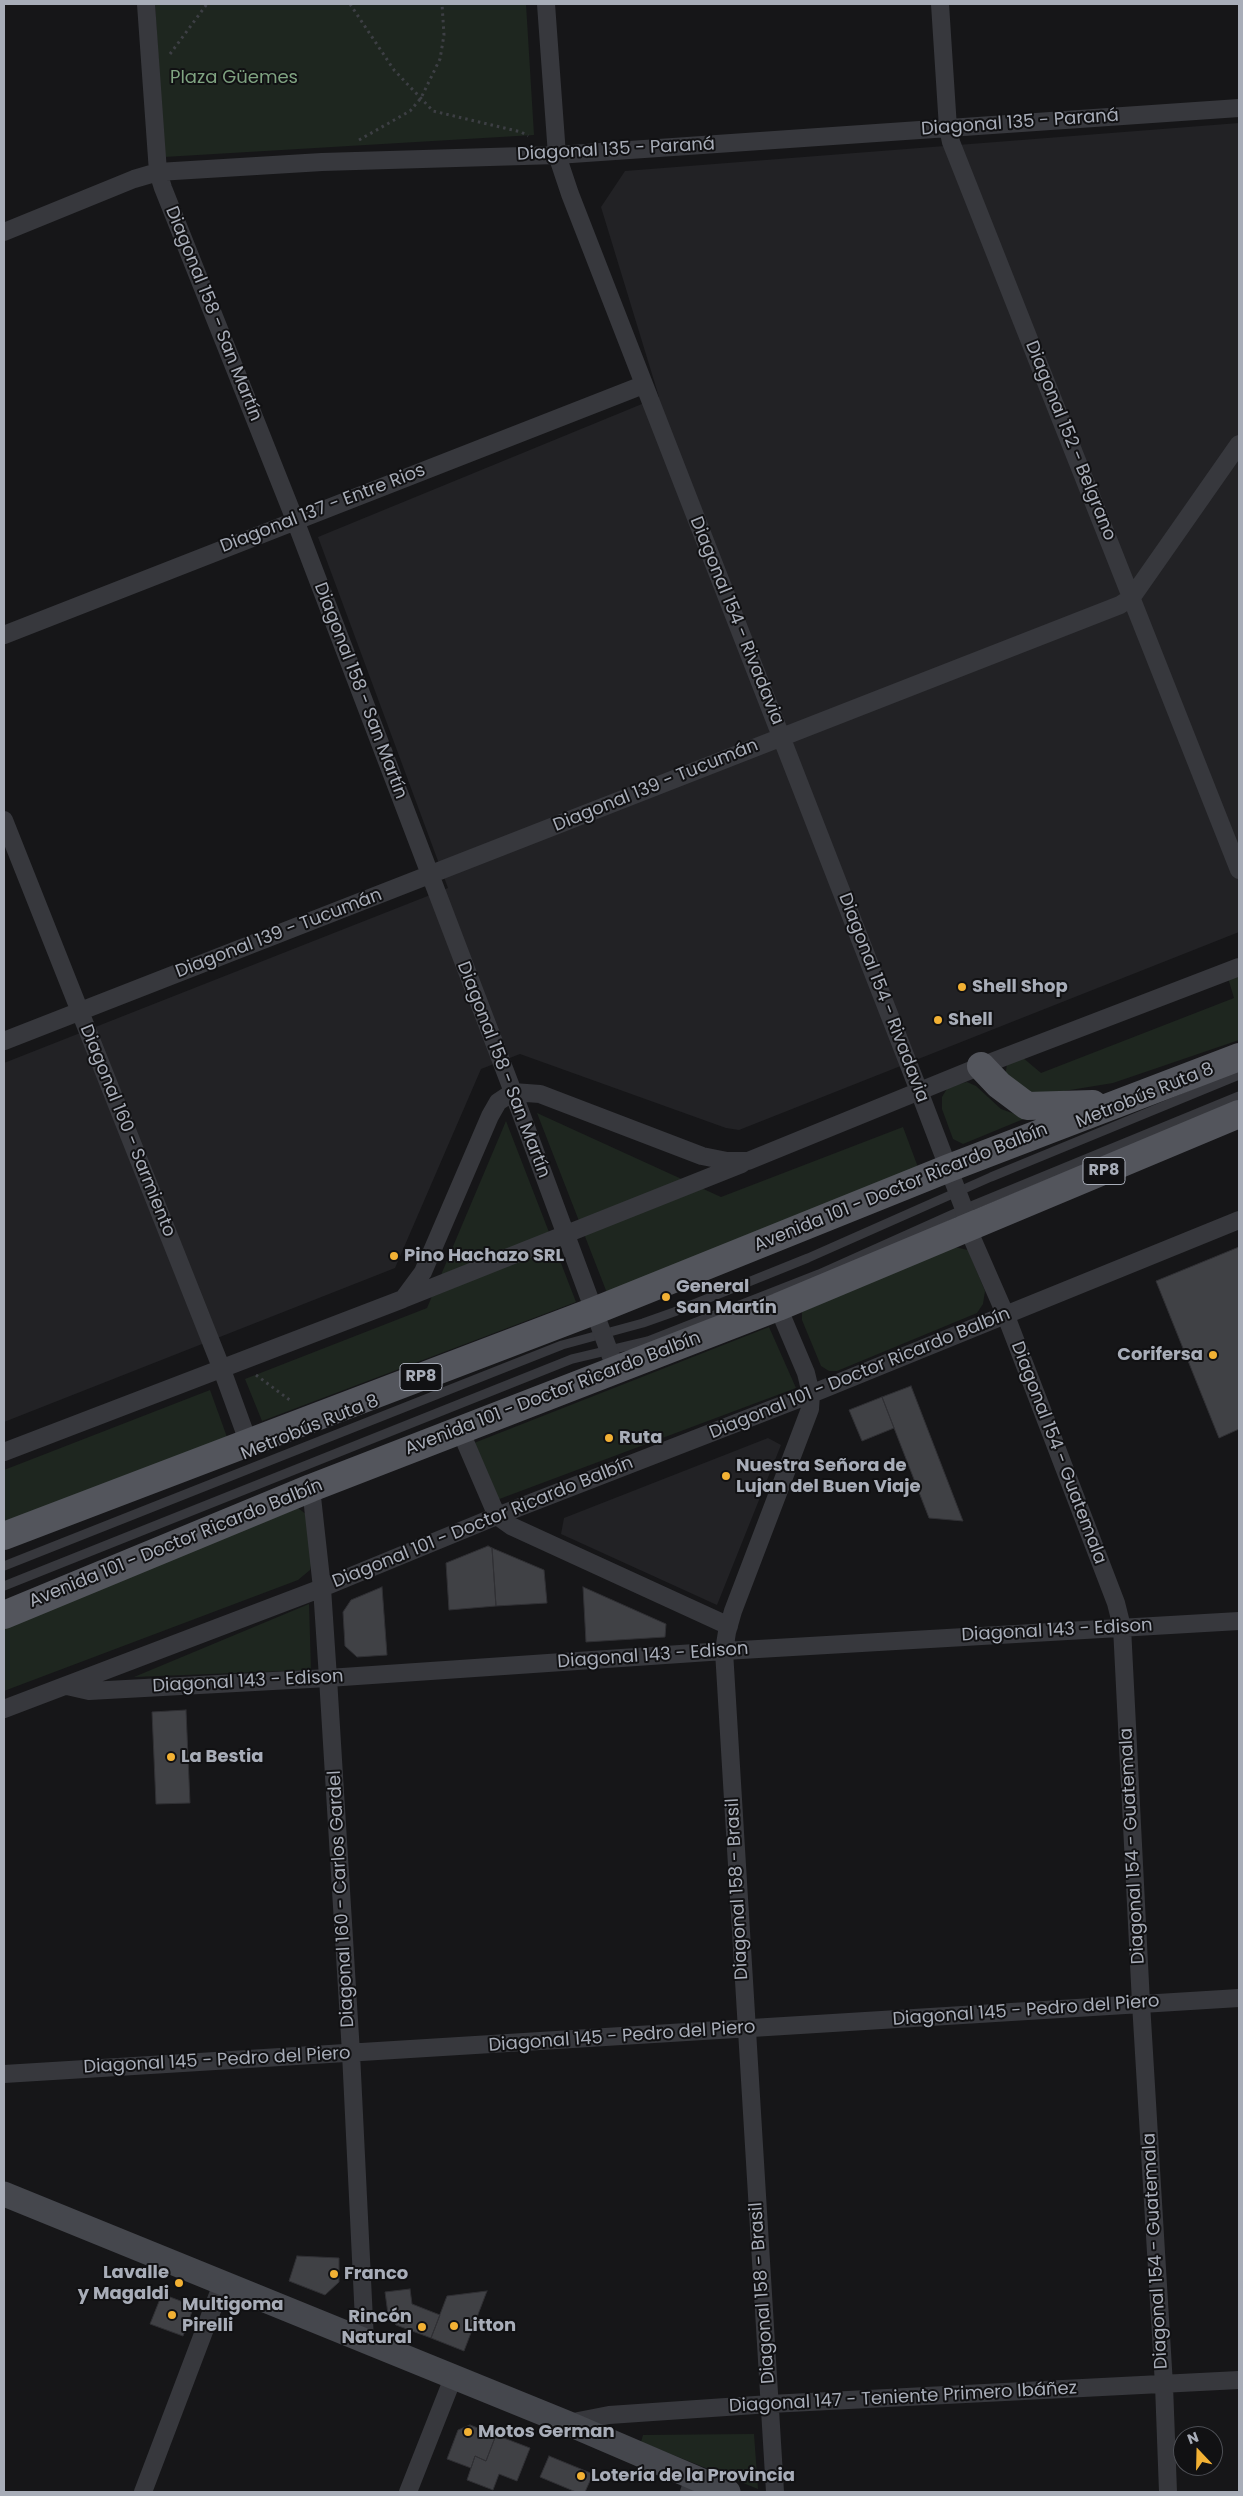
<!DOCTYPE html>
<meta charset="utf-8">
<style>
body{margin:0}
#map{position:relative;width:1243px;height:2496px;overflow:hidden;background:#161618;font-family:Poppins,sans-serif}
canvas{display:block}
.frame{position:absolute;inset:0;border:5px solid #a8adb8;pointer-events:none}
.north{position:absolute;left:1173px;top:2426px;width:50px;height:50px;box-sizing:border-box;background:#111113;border:1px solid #4d4f55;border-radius:50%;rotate:339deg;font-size:14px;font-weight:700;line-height:20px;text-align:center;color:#a8adb8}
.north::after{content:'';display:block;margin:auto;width:18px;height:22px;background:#f2b134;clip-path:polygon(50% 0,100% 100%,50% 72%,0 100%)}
</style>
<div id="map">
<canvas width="1243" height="2496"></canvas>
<div class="frame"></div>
<div class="north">N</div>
</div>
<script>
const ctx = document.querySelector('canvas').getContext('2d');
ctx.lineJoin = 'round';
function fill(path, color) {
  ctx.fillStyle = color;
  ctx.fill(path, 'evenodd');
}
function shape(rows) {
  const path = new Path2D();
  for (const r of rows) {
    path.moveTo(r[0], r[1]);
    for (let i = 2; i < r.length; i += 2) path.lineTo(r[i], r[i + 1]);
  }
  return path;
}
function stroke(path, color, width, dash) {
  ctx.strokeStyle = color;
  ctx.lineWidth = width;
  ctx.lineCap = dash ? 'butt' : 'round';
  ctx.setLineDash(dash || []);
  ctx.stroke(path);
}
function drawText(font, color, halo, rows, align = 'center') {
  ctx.font = font + ' Poppins,sans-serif';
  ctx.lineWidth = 4;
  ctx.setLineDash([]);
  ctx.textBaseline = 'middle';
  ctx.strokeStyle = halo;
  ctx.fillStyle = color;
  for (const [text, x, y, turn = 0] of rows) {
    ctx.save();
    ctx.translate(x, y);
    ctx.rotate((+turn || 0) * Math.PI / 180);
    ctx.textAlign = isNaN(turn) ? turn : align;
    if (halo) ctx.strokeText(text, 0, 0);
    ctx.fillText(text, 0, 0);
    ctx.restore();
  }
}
fill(shape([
 [1239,123,1239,932,739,1130,726,1128,520,1054,481,1069,395,1268,4,1422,4,1063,448,888,318,537,659,397,601,207,625,171],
 [768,1438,781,1445,717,1605,561,1534,564,1518]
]), '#222225');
fill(shape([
 [155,4,526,4,534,135,164,157],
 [1239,975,1239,1040,1113,1083,1064,1091,1033,1095,1005,1077,1007,1064,1022,1057,1041,1073,1234,998,1228,978],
 [967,1082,976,1086,1001,1109,1026,1118,963,1144,953,1139,942,1109,942,1097,948,1087],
 [537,1113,721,1197,903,1127,919,1170,607,1293],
 [506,1121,576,1302,262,1421,245,1379,427,1308],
 [950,1246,968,1250,985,1291,983,1304,977,1313,837,1371,829,1371,821,1366,802,1320,802,1312],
 [769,1327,796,1388,494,1501,474,1443],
 [210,1390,227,1437,4,1524,4,1470],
 [298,1508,307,1515,312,1558,310,1570,298,1580,4,1691,4,1628],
 [309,1604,311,1670,134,1677],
 [754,2434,758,2489,641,2442,643,2435]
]), '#1e261f');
const building = shape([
 [1239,1247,1239,1429,1219,1438,1156,1281,1239,1247],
 [911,1386,963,1521,929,1518,882,1397,911,1386],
 [882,1397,894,1428,862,1441,849,1410,882,1397],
 [488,1546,492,1548,496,1606,449,1610,446,1563,488,1546],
 [492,1548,544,1570,547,1603,496,1606,492,1548],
 [382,1587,387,1655,357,1657,345,1646,343,1612,351,1600,382,1587],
 [583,1587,666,1624,665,1637,586,1642,583,1587],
 [186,1710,190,1803,156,1804,152,1712,186,1710],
 [297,2256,339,2258,339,2282,325,2295,289,2281,297,2256],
 [410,2289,412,2304,440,2315,431,2338,396,2325,388,2314,385,2292,410,2289],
 [487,2291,464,2351,431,2338,447,2296,487,2291],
 [162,2294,194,2306,183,2336,150,2324,162,2294],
 [470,2425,496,2435,486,2461,475,2456,471,2468,447,2459,458,2430,470,2425],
 [496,2435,530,2448,517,2481,499,2474,493,2490,467,2480,475,2456,486,2461,496,2435],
 [549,2456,593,2474,585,2492,576,2492,540,2477,549,2456]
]);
fill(building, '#404145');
stroke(building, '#303034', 1);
stroke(shape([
 [350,4,394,70,433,111,521,132,528,136],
 [170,54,207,4],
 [359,140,410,111,421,98,440,59,444,35,442,4],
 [256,1375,291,1401]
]), '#3d3f44', 3, [2.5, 4]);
stroke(shape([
 [4,1566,562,1345,643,1323,674,1312,808,1258,991,1177,1239,1075],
 [4,1586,572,1359,648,1341,819,1274,964,1209,1239,1096]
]), '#37383d', 9);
stroke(shape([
 [146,4,158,172,163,188,295,520,513,1092,616,1370],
 [546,4,557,155,570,194,919,1091,964,1209,968,1229,1006,1316,1116,1603,1122,1627,1141,2003,1164,2385,1168,2492],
 [940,4,948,128,951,142,1239,870],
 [4,232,134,179,158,172,322,162,557,155,1239,108],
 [4,635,643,385],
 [4,820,221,1367,249,1444],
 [4,1041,1120,605,1132,597,1239,444],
 [403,1299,742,1164],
 [460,1430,497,1516,511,1526,729,1626],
 [4,1452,403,1299,423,1272,490,1116,498,1102,513,1092,540,1094,702,1156,727,1161,748,1161,981,1066,1239,967],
 [311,1488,322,1588,328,1678,351,2053,365,2341],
 [67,1686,89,1691,328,1678,724,1651,1239,1621],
 [4,1709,322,1588,497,1516,811,1394,1239,1220],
 [4,2074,1239,1998],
 [568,2423,609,2415,770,2404,1239,2380],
 [143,2492,222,2284],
 [408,2492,453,2378],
 [689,2492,694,2478],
 [775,2492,724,1651,727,1632,733,1611,810,1409,811,1394,806,1373,778,1307]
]), '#37383d', 18);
stroke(shape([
 [4,2194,567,2423,728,2492]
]), '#45474d', 25);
stroke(shape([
 [981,1066,999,1085,1027,1106,1093,1104],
 [4,1536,594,1311,949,1168,1239,1057],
 [4,1615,311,1488,778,1307,1239,1114]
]), '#53555c', 28);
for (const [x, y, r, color] of [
 [962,987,5,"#f2b134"],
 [938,1020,5,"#f2b134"],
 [394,1256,5,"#f2b134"],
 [666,1297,5,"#f2b134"],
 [1213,1355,5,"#f2b134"],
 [609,1438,5,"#f2b134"],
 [726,1476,5,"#f2b134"],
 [171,1757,5,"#f2b134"],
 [334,2274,5,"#f2b134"],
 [179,2283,5,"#f2b134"],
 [172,2315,5,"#f2b134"],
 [454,2326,5,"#f2b134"],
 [422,2327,5,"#f2b134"],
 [468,2432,5,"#f2b134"],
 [581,2476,5,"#f2b134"]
]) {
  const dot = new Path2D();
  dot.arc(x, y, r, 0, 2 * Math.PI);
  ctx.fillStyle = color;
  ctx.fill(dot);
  stroke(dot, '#111113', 2);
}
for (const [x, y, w] of [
 [1104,1171,42],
 [421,1377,42]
]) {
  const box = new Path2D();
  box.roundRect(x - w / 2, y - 13.5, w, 27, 4);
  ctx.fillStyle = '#111113';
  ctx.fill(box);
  stroke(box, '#a8adb8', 1);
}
drawText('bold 16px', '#a8adb8', null, [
 ["RP8",1104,1171],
 ["RP8",421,1377]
]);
drawText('18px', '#7fa381', '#111113', [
 ["Plaza Güemes",234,78]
]);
drawText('18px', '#a8adb8', '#111113', [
 ["Diagonal 135 - Paraná",1020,123,-4],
 ["Diagonal 135 - Paraná",616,150,-3],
 ["Diagonal 158 - San Martín",213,314,68],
 ["Diagonal 152 - Belgrano",1070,441,68],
 ["Diagonal 137 - Entre Rios",323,509,-21],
 ["Diagonal 154 - Rivadavia",736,621,68],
 ["Diagonal 158 - San Martín",360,691,69],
 ["Diagonal 139 - Tucumán",656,786,-22],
 ["Diagonal 139 - Tucumán",279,934,-21],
 ["Diagonal 154 - Rivadavia",883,998,69],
 ["Diagonal 158 - San Martín",503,1070,69],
 ["Metrobús Ruta 8",1145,1096,-22],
 ["Diagonal 160 - Sarmiento",127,1131,68],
 ["Avenida 101 - Doctor Ricardo Balbín",901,1188,-22],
 ["Diagonal 101 - Doctor Ricardo Balbín",860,1374,-22],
 ["Avenida 101 - Doctor Ricardo Balbín",553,1394,-21],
 ["Metrobús Ruta 8",310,1428,-22],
 ["Diagonal 154 - Guatemala",1058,1453,69],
 ["Diagonal 101 - Doctor Ricardo Balbín",483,1523,-22],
 ["Avenida 101 - Doctor Ricardo Balbín",176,1544,-22],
 ["Diagonal 143 - Edison",1057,1631,-3],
 ["Diagonal 143 - Edison",653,1656,-4],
 ["Diagonal 143 - Edison",248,1682,-3],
 ["Diagonal 154 - Guatemala",1133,1846,-93],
 ["Diagonal 158 - Brasil",738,1889,-93],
 ["Diagonal 160 - Carlos Gardel",342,1899,-93],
 ["Diagonal 145 - Pedro del Piero",1026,2011,-4],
 ["Diagonal 145 - Pedro del Piero",622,2037,-4],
 ["Diagonal 145 - Pedro del Piero",217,2061,-3],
 ["Diagonal 154 - Guatemala",1156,2251,-93],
 ["Diagonal 158 - Brasil",763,2293,-94],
 ["Diagonal 147 - Teniente Primero Ibáñez",903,2398,-3]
]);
drawText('bold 18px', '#a8adb8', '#111113', [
 ["Shell Shop",972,987],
 ["Shell",948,1020],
 ["Pino Hachazo SRL",404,1256],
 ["General",676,1287],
 ["San Martín",676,1308],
 ["Corifersa",1203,1355,"right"],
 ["Ruta",619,1438],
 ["Nuestra Señora de",736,1466],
 ["Lujan del Buen Viaje",736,1487],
 ["La Bestia",181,1757],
 ["Lavalle",169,2273,"right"],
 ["y Magaldi",169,2294,"right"],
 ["Franco",344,2274],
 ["Multigoma",182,2305],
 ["Pirelli",182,2326],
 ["Rincón",412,2317,"right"],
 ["Natural",412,2338,"right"],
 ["Litton",464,2326],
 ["Motos German",478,2432],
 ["Lotería de la Provincia",591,2476]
], 'left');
</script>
